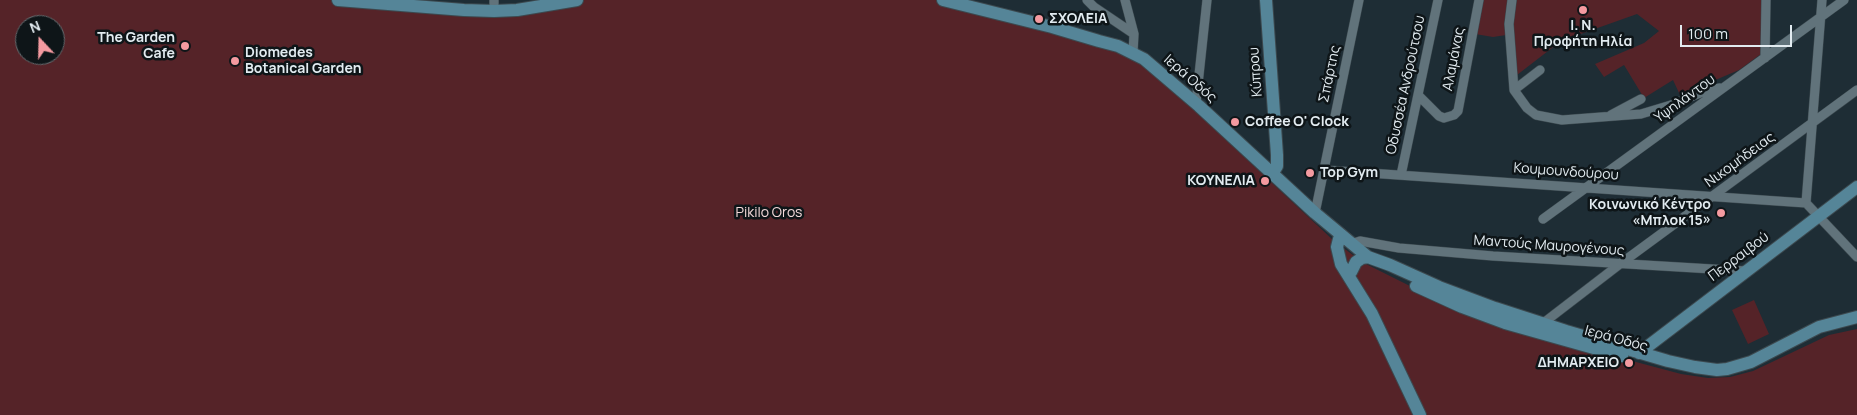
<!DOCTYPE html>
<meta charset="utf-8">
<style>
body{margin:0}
#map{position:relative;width:1857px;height:415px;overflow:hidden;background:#1e2d35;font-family:Manrope,sans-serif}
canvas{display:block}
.north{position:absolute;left:15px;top:15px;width:50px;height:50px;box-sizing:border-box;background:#0e1518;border:1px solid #636b6e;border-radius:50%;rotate:339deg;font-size:14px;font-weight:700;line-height:20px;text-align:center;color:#e2ebf0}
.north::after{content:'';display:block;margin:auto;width:18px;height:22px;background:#f49aa0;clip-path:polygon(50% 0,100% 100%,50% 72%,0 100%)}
.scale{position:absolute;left:1680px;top:25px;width:112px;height:22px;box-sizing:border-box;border:2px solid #e2ebf0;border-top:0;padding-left:6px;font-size:15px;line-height:18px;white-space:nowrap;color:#e2ebf0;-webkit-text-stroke:4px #0e1518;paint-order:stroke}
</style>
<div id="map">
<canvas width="1857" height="415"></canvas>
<div class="north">N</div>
<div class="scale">100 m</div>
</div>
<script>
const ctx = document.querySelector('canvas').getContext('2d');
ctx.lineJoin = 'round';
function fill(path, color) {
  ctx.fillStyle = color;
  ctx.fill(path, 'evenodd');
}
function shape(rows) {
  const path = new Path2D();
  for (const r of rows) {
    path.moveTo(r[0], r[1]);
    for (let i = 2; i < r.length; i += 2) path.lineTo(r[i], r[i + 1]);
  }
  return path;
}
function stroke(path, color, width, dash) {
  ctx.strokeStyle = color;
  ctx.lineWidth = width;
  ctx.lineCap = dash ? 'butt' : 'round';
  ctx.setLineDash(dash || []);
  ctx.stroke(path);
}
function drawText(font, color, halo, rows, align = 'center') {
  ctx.font = font + ' Manrope,sans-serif';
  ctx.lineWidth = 5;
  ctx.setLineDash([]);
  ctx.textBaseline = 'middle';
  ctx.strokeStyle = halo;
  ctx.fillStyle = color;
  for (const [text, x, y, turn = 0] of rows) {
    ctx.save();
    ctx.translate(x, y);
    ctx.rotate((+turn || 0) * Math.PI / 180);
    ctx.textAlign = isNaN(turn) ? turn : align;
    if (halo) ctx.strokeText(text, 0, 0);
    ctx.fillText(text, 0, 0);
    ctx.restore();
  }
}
fill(shape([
 [0,0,338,0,464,10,577,0,943,0,1133,53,1333,240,1362,262,1418,290,1621,358,1681,374,1708,378,1730,377,1753,371,1829,335,1857,329,1857,415,0,415],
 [25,25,55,25,55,55,25,55],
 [1482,0,1761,0,1761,54,1739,70,1680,95,1673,80,1644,98,1624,65,1604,77,1595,64,1644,43,1659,31,1637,14,1561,41,1517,75,1513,34,1493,37,1475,34],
 [1754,300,1769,334,1748,344,1732,310]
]), '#552328');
const street = shape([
 [494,0,494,11],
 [1087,0,1094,7,1134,34],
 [1125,0,1134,34,1133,53],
 [1512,0,1509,24,1514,90,1527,108,1536,115,1562,120,1641,114,1671,105,1705,91,1720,88],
 [1822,0,1806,203,1857,257],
 [1765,58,1766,0],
 [1514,90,1540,70],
 [1418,95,1439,116,1444,118,1454,115,1458,111,1479,0],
 [1196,103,1207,0],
 [1611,115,1641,99],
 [1325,170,1806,203],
 [1401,175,1438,0],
 [1315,213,1359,0],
 [1543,219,1844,0],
 [1351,244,1360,241,1399,248,1493,256,1746,271],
 [1542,324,1620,264,1857,90]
]);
const secondary = shape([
 [338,0,464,10,494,11,517,10,577,0],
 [943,0,1052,27,1099,41,1118,46,1144,59,1199,106,1315,213,1368,257,1390,265,1439,287,1495,308,1566,331,1668,361,1695,367,1717,370,1727,369,1751,362,1819,327,1857,317],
 [1266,0,1277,155,1277,166,1272,174],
 [1342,236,1339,239,1337,247,1341,264,1372,314,1420,415],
 [1351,272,1356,262,1362,258,1368,257],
 [1416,286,1462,307,1505,323,1622,356],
 [1639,353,1857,187]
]);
stroke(street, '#3c494f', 10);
stroke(secondary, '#3c494f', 14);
stroke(street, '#61737b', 9);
stroke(secondary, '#558598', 12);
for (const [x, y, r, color] of [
 [1583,10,5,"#f49aa0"],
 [1039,19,5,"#f49aa0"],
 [185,46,5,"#f49aa0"],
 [235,61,5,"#f49aa0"],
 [1235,122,5,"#f49aa0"],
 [1310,173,5,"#f49aa0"],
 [1265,181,5,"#f49aa0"],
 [1721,213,5,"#f49aa0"],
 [1629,363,5,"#f49aa0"]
]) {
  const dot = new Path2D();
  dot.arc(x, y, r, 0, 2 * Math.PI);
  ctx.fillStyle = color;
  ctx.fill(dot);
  stroke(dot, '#0e1518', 2);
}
drawText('bold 14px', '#e2ebf0', '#0e1518', [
 ["ΣΧΟΛΕΙΑ",1049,19],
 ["Ι. Ν.",1583,26,"center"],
 ["Προφήτη Ηλία",1583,42,"center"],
 ["The Garden",175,38,"right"],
 ["Cafe",175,54,"right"],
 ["Diomedes",245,53],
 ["Botanical Garden",245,69],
 ["Coffee O' Clock",1245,122],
 ["Top Gym",1320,173],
 ["ΚΟΥΝΕΛΙΑ",1255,181,"right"],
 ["Κοινωνικό Κέντρο",1711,205,"right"],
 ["«Μπλοκ 15»",1711,221,"right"],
 ["ΔΗΜΑΡΧΕΙΟ",1619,363,"right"]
], 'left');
drawText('14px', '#e2ebf0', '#0e1518', [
 ["Αλαμάνας",1454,59,-79],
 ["Κύπρου",1256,72,-94],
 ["Σπάρτης",1330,74,-78],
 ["Ιερά Οδός",1190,79,41],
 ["Οδυσσέα Ανδρούτσου",1406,85,-78],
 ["Υψηλάντου",1685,99,-36],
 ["Νικομήδειας",1740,160,-36],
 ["Κουμουνδούρου",1566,172,4],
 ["Μαντούς Μαυρογένους",1549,246,4],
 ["Περραιβού",1739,257,-37],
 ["Ιερά Οδός",1616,339,15]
]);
drawText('14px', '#f3d8d9', '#0e1518', [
 ["Pikilo Oros",769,213]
]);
</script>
